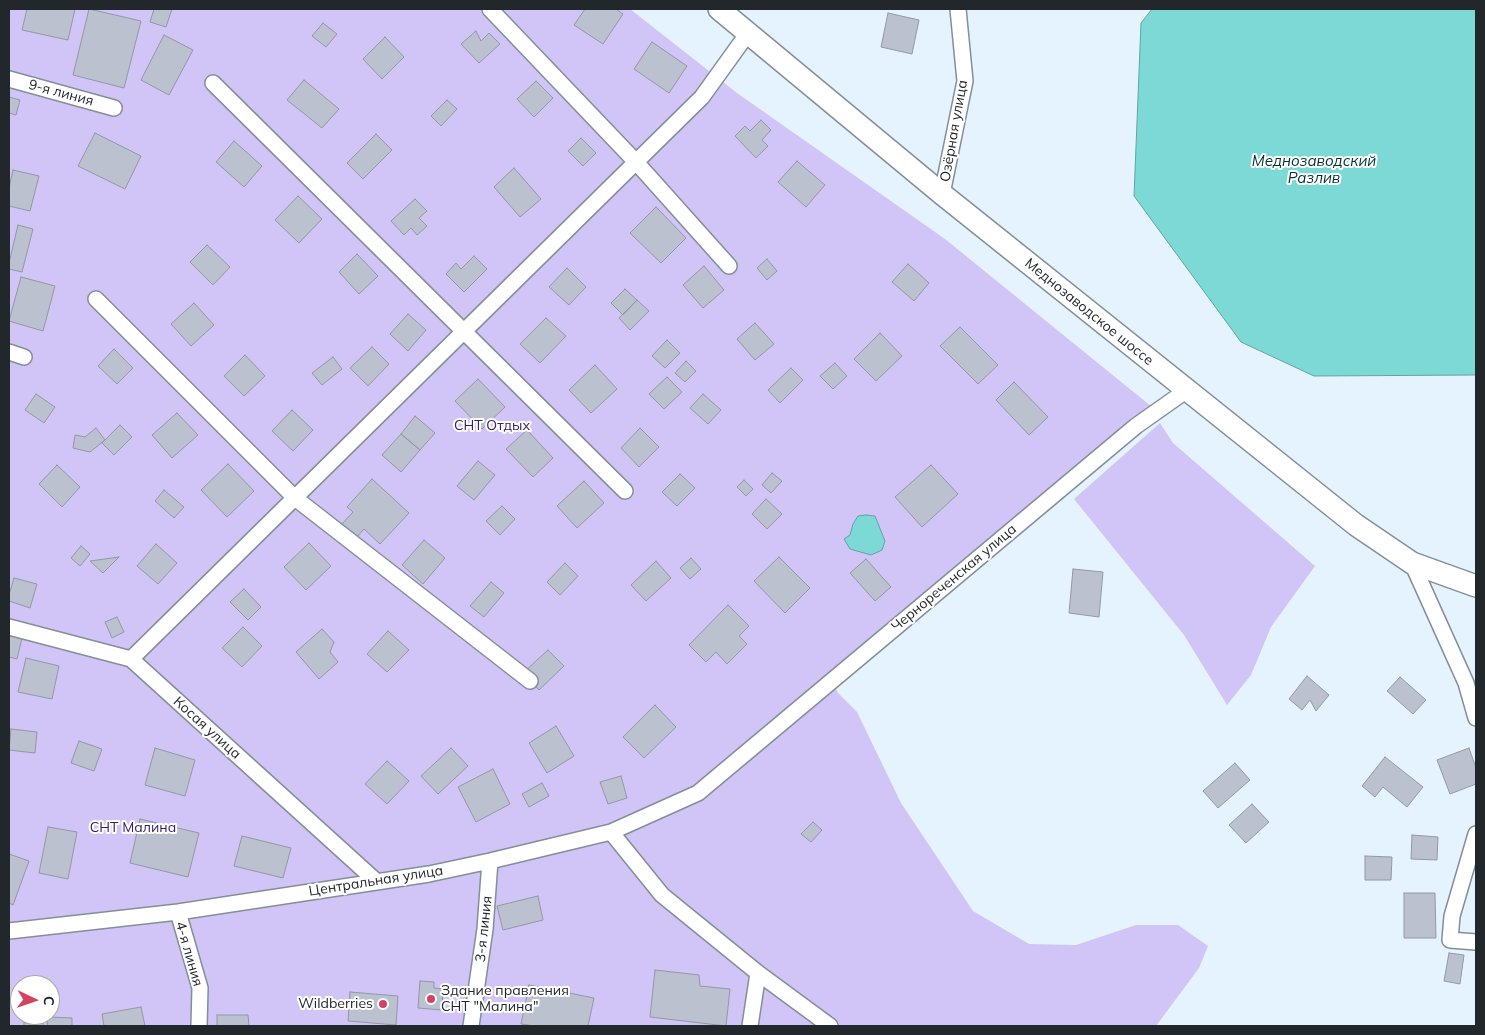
<!DOCTYPE html>
<meta charset="utf-8">
<style>
body{margin:0}
#map{position:relative;width:1485px;height:1035px;overflow:hidden;background:#e5f3fe;font-family:Mulish,sans-serif}
canvas{display:block}
.frame{position:absolute;inset:0;border:10px solid #22272b;pointer-events:none}
.north{position:absolute;left:10px;top:975px;width:50px;height:50px;box-sizing:border-box;background:#fff;border:1px solid #a7a9aa;border-radius:50%;rotate:93deg;font-size:14px;font-weight:700;line-height:20px;text-align:center;color:#22272b}
.north::after{content:'';display:block;margin:auto;width:18px;height:22px;background:#d34361;clip-path:polygon(50% 0,100% 100%,50% 72%,0 100%)}
</style>
<div id="map">
<canvas width="1485" height="1035"></canvas>
<div class="frame"></div>
<div class="north">С</div>
</div>
<script>
const ctx = document.querySelector('canvas').getContext('2d');
ctx.lineJoin = 'round';
function fill(path, color) {
  ctx.fillStyle = color;
  ctx.fill(path, 'evenodd');
}
function shape(rows) {
  const path = new Path2D();
  for (const r of rows) {
    path.moveTo(r[0], r[1]);
    for (let i = 2; i < r.length; i += 2) path.lineTo(r[i], r[i + 1]);
  }
  return path;
}
function stroke(path, color, width, dash) {
  ctx.strokeStyle = color;
  ctx.lineWidth = width;
  ctx.lineCap = dash ? 'butt' : 'round';
  ctx.setLineDash(dash || []);
  ctx.stroke(path);
}
function drawText(font, color, halo, rows, align = 'center') {
  ctx.font = font + ' Mulish,sans-serif';
  ctx.lineWidth = 4;
  ctx.setLineDash([]);
  ctx.textBaseline = 'middle';
  ctx.strokeStyle = halo;
  ctx.fillStyle = color;
  for (const [text, x, y, turn = 0] of rows) {
    ctx.save();
    ctx.translate(x, y);
    ctx.rotate((+turn || 0) * Math.PI / 180);
    ctx.textAlign = isNaN(turn) ? turn : align;
    if (halo) ctx.strokeText(text, 0, 0);
    ctx.fillText(text, 0, 0);
    ctx.restore();
  }
}
fill(shape([
 [9,9,630,9,737,93,945,239,1157,411,832,681,838,693,857,712,901,803,973,911,1029,944,1076,945,1136,925,1178,925,1208,946,1199,968,1156,1026,9,1026],
 [20,985,50,985,50,1015,20,1015],
 [1160,423,1173,443,1315,566,1271,627,1251,675,1227,705,1184,635,1074,499]
]), '#d0c5f6');
const water = shape([
 [1152,9,1476,9,1476,375,1314,376,1241,342,1134,196,1141,23,1152,9],
 [866,515,875,516,885,541,882,550,871,555,850,549,844,539,850,535,853,524,858,516,866,515]
]);
fill(water, '#7dd9d5');
stroke(water, '#62a4a2', 1);
const building = shape([
 [27,9,75,9,68,40,22,30,27,9],
 [89,9,141,21,124,88,73,75,89,9],
 [154,9,172,9,166,27,150,22,154,9],
 [585,9,616,9,623,14,603,44,574,25,585,9],
 [888,13,919,20,912,54,881,47,888,13],
 [323,23,337,34,326,47,312,36,323,23],
 [476,31,481,41,489,33,500,44,479,63,461,44,476,31],
 [164,35,193,50,169,95,141,80,164,35],
 [385,37,404,57,382,79,363,59,385,37],
 [652,42,687,66,669,93,634,69,652,42],
 [304,80,339,109,322,128,287,100,304,80],
 [536,81,553,98,534,117,517,99,536,81],
 [9,97,20,100,16,115,9,113,9,97],
 [447,100,457,109,441,126,431,116,447,100],
 [761,120,771,130,762,140,768,146,756,158,735,136,745,126,750,131,761,120],
 [95,133,141,156,125,189,78,166,95,133],
 [376,134,392,150,363,179,347,163,376,134],
 [581,138,596,153,583,166,568,151,581,138],
 [234,141,262,166,244,187,216,162,234,141],
 [797,161,825,185,806,207,778,182,797,161],
 [514,168,541,199,520,217,494,187,514,168],
 [13,170,39,176,30,211,9,206,9,188,13,170],
 [298,196,322,219,299,243,275,220,298,196],
 [415,199,427,211,419,218,427,226,417,235,411,228,404,235,391,221,415,199],
 [656,207,686,238,661,263,630,233,656,207],
 [18,225,33,229,22,272,9,269,9,263,18,225],
 [207,245,230,267,213,285,190,262,207,245],
 [357,254,378,276,359,294,339,272,357,254],
 [474,256,487,269,464,292,446,274,456,263,461,269,474,256],
 [767,259,777,271,767,280,757,268,767,259],
 [908,264,929,283,914,301,892,282,908,264],
 [704,266,724,290,703,308,683,285,704,266],
 [567,268,586,287,569,305,549,287,567,268],
 [21,277,55,286,43,331,9,321,21,277],
 [625,289,637,300,623,315,611,303,625,289],
 [637,300,649,311,630,330,619,318,637,300],
 [194,303,214,325,191,346,171,324,194,303],
 [408,314,426,330,408,351,390,334,408,314],
 [546,318,566,336,540,363,520,344,546,318],
 [755,323,774,344,755,360,737,339,755,323],
 [960,327,998,365,978,384,940,346,960,327],
 [880,333,902,356,876,381,854,359,880,333],
 [667,340,680,353,665,368,652,356,667,340],
 [372,347,389,364,368,386,350,368,372,347],
 [114,349,133,368,117,384,98,366,114,349],
 [245,355,265,376,244,396,224,376,245,355],
 [333,357,342,369,322,385,312,373,333,357],
 [686,361,696,371,685,382,675,373,686,361],
 [835,363,847,376,833,389,820,376,835,363],
 [595,365,617,389,591,413,569,390,595,365],
 [791,368,803,380,780,403,768,390,791,368],
 [667,377,682,392,664,409,649,394,667,377],
 [478,379,505,407,482,429,455,401,478,379],
 [1014,382,1048,417,1029,435,996,400,1014,382],
 [36,394,55,407,44,423,25,410,36,394],
 [703,394,721,410,708,424,690,408,703,394],
 [292,410,313,430,293,451,272,431,292,410],
 [177,413,198,435,172,458,152,435,177,413],
 [415,416,435,433,420,450,401,434,415,416],
 [120,425,132,437,114,455,102,443,120,425],
 [96,428,105,440,90,452,73,448,75,435,85,437,96,428],
 [640,428,659,447,639,467,621,448,640,428],
 [527,430,553,458,533,477,506,449,527,430],
 [401,434,420,450,401,472,382,455,401,434],
 [478,461,495,475,474,500,457,486,478,461],
 [228,464,254,491,227,517,201,490,228,464],
 [57,465,80,487,62,507,39,484,57,465],
 [931,465,958,494,922,527,895,497,931,465],
 [772,473,782,481,771,493,762,485,772,473],
 [680,474,695,488,677,506,662,492,680,474],
 [372,479,409,513,380,544,364,529,357,537,342,524,353,512,347,507,372,479],
 [744,480,753,489,746,496,737,487,744,480],
 [584,481,604,503,577,528,557,506,584,481],
 [164,490,184,507,174,518,155,501,164,490],
 [766,499,782,514,767,529,752,514,766,499],
 [502,506,515,519,500,535,486,521,502,506],
 [424,540,445,558,423,584,402,565,424,540],
 [309,543,331,566,306,590,284,567,309,543],
 [156,544,177,563,158,584,137,566,156,544],
 [81,546,90,554,80,566,71,558,81,546],
 [119,557,103,573,90,561,119,557],
 [779,557,810,588,785,613,754,581,779,557],
 [691,558,701,569,690,579,680,568,691,558],
 [866,559,891,587,875,601,850,573,866,559],
 [656,561,671,578,646,601,631,585,656,561],
 [565,563,578,576,560,595,547,582,565,563],
 [1073,569,1103,572,1099,617,1069,613,1073,569],
 [14,578,37,584,30,608,9,601,9,595,14,578],
 [491,582,504,593,484,617,470,606,491,582],
 [244,589,261,607,248,620,230,602,244,589],
 [728,605,749,626,739,636,747,644,727,664,716,652,706,662,689,645,728,605],
 [117,617,124,632,112,638,105,622,117,617],
 [243,627,262,646,242,667,222,648,243,627],
 [322,629,334,642,330,652,338,662,319,679,296,652,322,629],
 [388,631,409,650,387,672,367,654,388,631],
 [9,635,22,638,17,659,9,657,9,635],
 [548,650,564,666,539,690,523,673,548,650],
 [26,658,59,666,52,699,18,692,26,658],
 [1307,676,1329,695,1316,711,1310,700,1302,710,1289,699,1307,676],
 [1400,677,1426,700,1413,714,1387,691,1400,677],
 [655,705,676,727,644,758,623,737,655,705],
 [556,726,574,756,547,773,529,743,556,726],
 [11,729,37,732,35,753,9,750,11,729],
 [79,741,102,749,94,771,71,763,79,741],
 [155,748,195,760,185,796,145,785,155,748],
 [451,748,468,766,438,794,421,776,451,748],
 [1469,748,1476,768,1476,784,1450,794,1437,760,1469,748],
 [1385,757,1423,787,1407,807,1383,787,1375,797,1362,786,1385,757],
 [387,761,409,781,387,804,365,784,387,761],
 [1235,763,1250,780,1218,808,1203,791,1235,763],
 [493,769,510,804,476,822,458,787,493,769],
 [621,776,627,798,608,804,600,782,621,776],
 [542,783,549,796,529,807,522,794,542,783],
 [1252,804,1269,822,1246,843,1229,825,1252,804],
 [140,819,199,833,188,877,130,863,140,819],
 [813,822,822,830,811,842,801,834,813,822],
 [48,827,77,832,68,879,39,873,48,827],
 [1412,835,1438,837,1437,860,1411,859,1412,835],
 [242,836,291,848,283,878,234,866,242,836],
 [9,854,29,861,13,905,9,903,9,854],
 [1365,856,1392,857,1391,880,1365,880,1365,856],
 [1404,893,1435,893,1436,938,1404,938,1404,893],
 [538,896,543,920,503,930,497,906,538,896],
 [1449,953,1464,955,1460,984,1444,981,1449,953],
 [655,970,699,975,700,986,730,989,726,1026,650,1017,655,970],
 [420,981,434,982,434,988,443,989,442,1010,418,1008,420,981],
 [529,985,594,998,588,1026,534,1026,521,1024,529,985],
 [350,992,398,996,396,1025,348,1021,350,992],
 [141,1007,145,1026,104,1026,102,1014,141,1007],
 [24,1015,44,1015,43,1026,24,1026,24,1015],
 [217,1015,248,1015,249,1026,217,1026,217,1015],
 [48,1017,72,1018,72,1026,47,1026,48,1017]
]);
fill(building, '#bcc1cf');
stroke(building, '#9298a5', 1);
const minor = shape([
 [490,9,636,162,729,266],
 [9,79,114,108],
 [213,83,625,491],
 [942,194,965,81,958,9],
 [96,299,295,498,530,681],
 [9,352,24,357],
 [1412,563,1466,683,1476,718],
 [9,627,131,659,377,882],
 [131,659,702,97,748,33],
 [611,832,662,895,758,973,830,1026],
 [1476,834,1452,916,1450,940,1476,942],
 [178,912,200,988,199,1026],
 [9,931,178,912,429,874,490,861,611,832,698,793,1136,426,1187,390],
 [471,1026,485,929,490,861],
 [750,1026,758,973]
]);
const secondary = shape([
 [719,9,942,194,1356,525,1412,563,1476,586]
]);
stroke(minor, '#828f99', 18);
stroke(secondary, '#828f99', 24);
stroke(minor, '#fff', 15);
stroke(secondary, '#fff', 21);
for (const [x, y, r, color] of [
 [431,999,5,"#d34361"],
 [383,1004,5,"#d34361"]
]) {
  const dot = new Path2D();
  dot.arc(x, y, r, 0, 2 * Math.PI);
  ctx.fillStyle = color;
  ctx.fill(dot);
  stroke(dot, '#fff', 2);
}
drawText('14px', '#22272b', '#fff', [
 ["9-я линия",61,93,15],
 ["Озёрная улица",954,131,-80],
 ["Меднозаводское шоссе",1089,312,39],
 ["Чернореченская улица",954,578,-40],
 ["Косая улица",207,728,42],
 ["Центральная улица",376,881,-9],
 ["3-я линия",484,929,-84],
 ["4-я линия",189,954,74]
]);
drawText('14px', '#392067', '#fff', [
 ["СНТ Отдых",492,426],
 ["СНТ Малина",133,828]
]);
drawText('14px', '#22272b', '#fff', [
 ["Здание правления",441,991],
 ["СНТ \"Малина\"",441,1007],
 ["Wildberries",373,1004,"right"]
], 'left');
drawText('italic 15px', '#013130', '#fff', [
 ["Меднозаводский",1314,161],
 ["Разлив",1314,178]
]);
</script>
